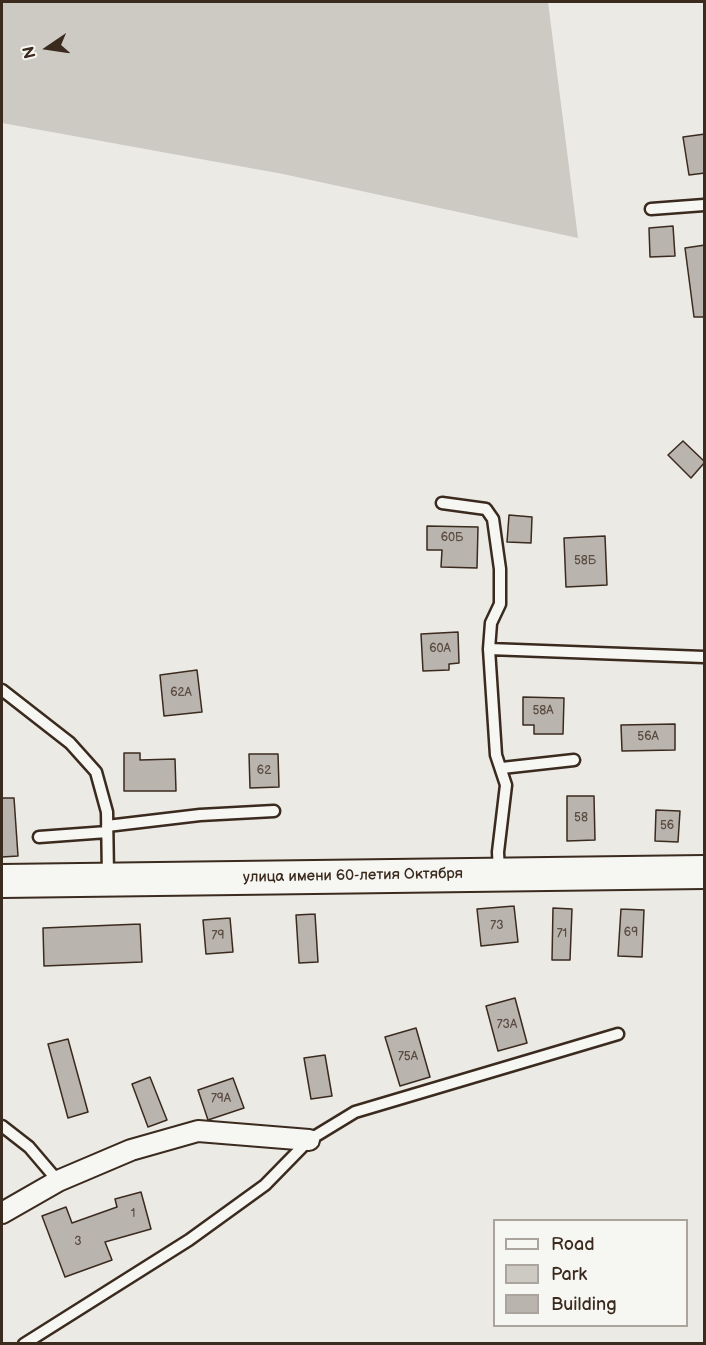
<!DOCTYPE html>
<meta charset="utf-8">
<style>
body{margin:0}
#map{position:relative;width:706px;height:1345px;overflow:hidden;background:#ebeae5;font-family:"Balsamiq Sans",sans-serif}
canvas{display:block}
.frame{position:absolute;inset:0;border:3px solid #3b2a1e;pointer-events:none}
.legend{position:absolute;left:493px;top:1219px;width:195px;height:108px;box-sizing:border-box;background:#f6f6f2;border:2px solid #aba49d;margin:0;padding:8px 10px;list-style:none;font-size:18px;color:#3b2a1e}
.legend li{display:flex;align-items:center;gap:12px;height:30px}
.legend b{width:30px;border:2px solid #aba49d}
.north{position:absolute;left:18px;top:18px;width:60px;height:60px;-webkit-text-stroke:4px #f6f6f2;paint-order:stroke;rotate:257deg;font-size:16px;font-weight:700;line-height:24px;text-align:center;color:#3b2a1e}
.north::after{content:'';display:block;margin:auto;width:21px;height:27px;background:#3b2a1e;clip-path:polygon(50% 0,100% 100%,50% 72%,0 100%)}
</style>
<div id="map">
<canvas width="706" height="1345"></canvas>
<div class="frame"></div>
<ul class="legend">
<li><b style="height:8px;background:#f6f6f2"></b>Road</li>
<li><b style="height:16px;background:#cdcac4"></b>Park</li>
<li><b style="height:16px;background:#bab4ae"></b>Building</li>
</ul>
<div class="north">N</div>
</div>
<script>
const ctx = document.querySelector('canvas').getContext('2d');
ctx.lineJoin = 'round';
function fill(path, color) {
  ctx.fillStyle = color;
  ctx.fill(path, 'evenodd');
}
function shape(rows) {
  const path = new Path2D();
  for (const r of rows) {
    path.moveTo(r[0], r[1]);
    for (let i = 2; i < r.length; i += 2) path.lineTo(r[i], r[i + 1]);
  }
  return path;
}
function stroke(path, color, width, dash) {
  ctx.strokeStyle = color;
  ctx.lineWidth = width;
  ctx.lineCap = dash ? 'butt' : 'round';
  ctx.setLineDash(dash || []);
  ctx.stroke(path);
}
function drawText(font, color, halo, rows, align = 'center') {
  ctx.font = font + ' "Balsamiq Sans",sans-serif';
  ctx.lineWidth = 5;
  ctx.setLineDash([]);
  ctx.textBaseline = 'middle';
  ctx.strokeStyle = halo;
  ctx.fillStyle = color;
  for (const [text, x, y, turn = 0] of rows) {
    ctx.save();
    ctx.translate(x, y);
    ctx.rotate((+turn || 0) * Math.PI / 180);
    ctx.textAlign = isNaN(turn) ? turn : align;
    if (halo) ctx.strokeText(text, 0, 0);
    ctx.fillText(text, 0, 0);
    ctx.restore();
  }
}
fill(shape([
 [2,2,548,2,578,238,283,174,2,123]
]), '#cdcac4');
const building = shape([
 [705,134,705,173,689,175,683,137,705,134],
 [673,226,675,256,650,257,649,228,673,226],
 [705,245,705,317,694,317,685,248,705,245],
 [683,441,705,462,691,478,668,455,683,441],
 [509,515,532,517,531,543,507,542,509,515],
 [427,526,478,527,477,568,441,567,442,550,427,550,427,526],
 [605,536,607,585,566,587,564,538,605,536],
 [458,632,459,663,449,664,449,670,423,671,421,634,458,632],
 [197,670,202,712,164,716,160,675,197,670],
 [523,697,564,698,563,734,534,734,534,725,523,725,523,697],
 [675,724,675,750,622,751,621,725,675,724],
 [124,753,140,753,140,760,175,759,176,791,124,791,124,753],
 [249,754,278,754,279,787,250,788,249,754],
 [567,796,594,796,595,840,567,841,567,796],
 [2,798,14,798,18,856,2,857,2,798],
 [656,810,680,811,678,842,655,841,656,810],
 [514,906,518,942,481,946,477,909,514,906],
 [553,908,572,909,570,960,552,960,553,908],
 [621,909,644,910,642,957,618,956,621,909],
 [315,914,318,962,299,963,296,915,315,914],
 [230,918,233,952,206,954,203,920,230,918],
 [140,924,142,962,44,966,43,928,140,924],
 [515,998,527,1043,498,1051,486,1006,515,998],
 [416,1028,430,1077,400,1086,385,1037,416,1028],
 [68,1039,88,1112,68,1118,48,1044,68,1039],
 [325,1055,332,1096,311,1099,304,1058,325,1055],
 [150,1077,167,1120,148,1127,132,1084,150,1077],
 [233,1078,244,1108,208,1120,198,1090,233,1078],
 [141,1192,151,1229,105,1242,112,1260,65,1277,42,1216,66,1207,72,1223,117,1207,115,1199,141,1192]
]);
fill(building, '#bab4ae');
stroke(building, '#3b2a1e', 1.5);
const lane = shape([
 [651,209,704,205],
 [442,503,486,509,493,519,500,569,500,604,491,623,489,649],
 [2,690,70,743,96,772,107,812,108,876],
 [502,768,574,760],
 [107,826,200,815,274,811],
 [39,837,107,832],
 [499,872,498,852,506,785,496,755,489,649,704,657],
 [2,1126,29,1147,58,1181],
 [24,1344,189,1240,265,1185,309,1140,355,1112,618,1034]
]);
const street = shape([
 [2,1213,58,1181,131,1150,198,1131,309,1140]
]);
const primary = shape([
 [2,881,704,872]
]);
stroke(lane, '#3b2a1e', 15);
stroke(street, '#3b2a1e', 24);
stroke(primary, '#3b2a1e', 36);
stroke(lane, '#f6f6f2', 10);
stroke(street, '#f6f6f2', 20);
stroke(primary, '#f6f6f2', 32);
drawText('12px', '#5b4c42', null, [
 ["60Б",452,538],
 ["58Б",585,561],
 ["60А",440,649],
 ["62А",181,693],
 ["58А",543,711],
 ["56А",648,737],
 ["62",264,771],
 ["58",581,818],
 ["56",667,826],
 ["73",497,926],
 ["69",631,933],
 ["71",562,934],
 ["79",218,936],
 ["73А",507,1025],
 ["75А",408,1057],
 ["79А",221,1099],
 ["1",133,1214],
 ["3",78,1242]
]);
drawText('15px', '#3b2a1e', '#f6f6f2', [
 ["улица имени 60-летия Октября",353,876,-1]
]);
</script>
